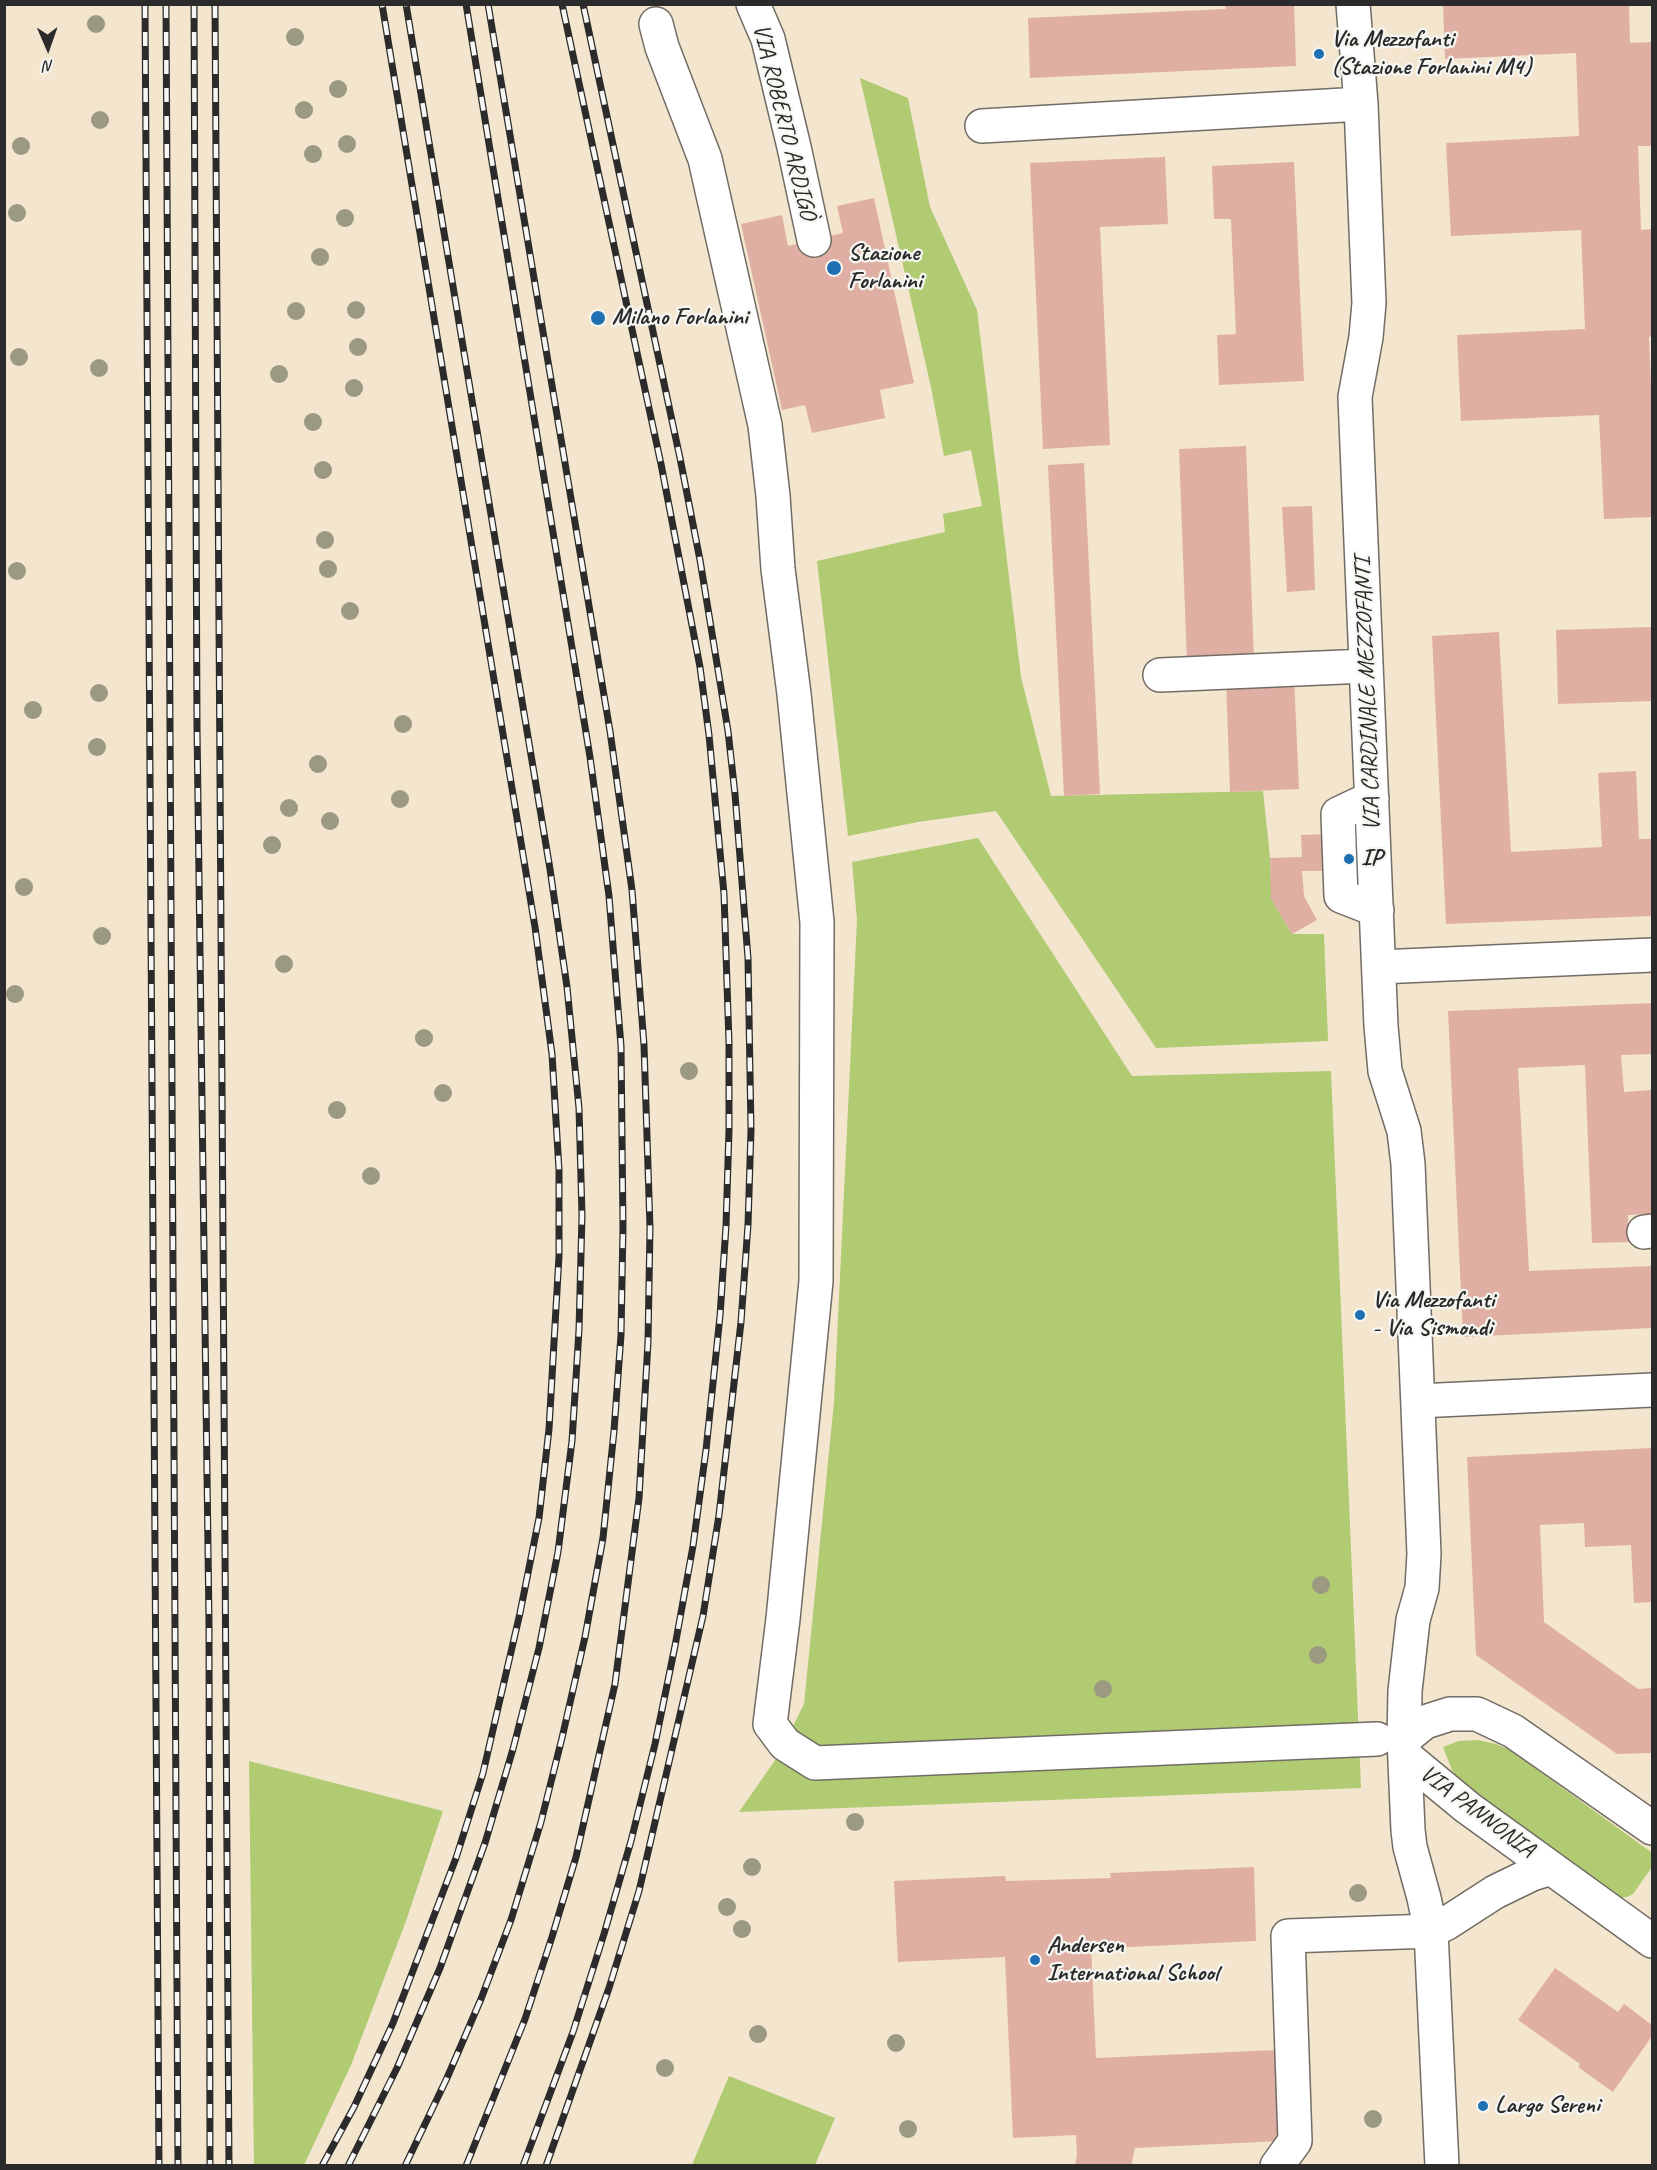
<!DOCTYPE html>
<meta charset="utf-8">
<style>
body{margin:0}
#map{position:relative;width:1657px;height:2170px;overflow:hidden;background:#f3e5ce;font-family:Caveat,sans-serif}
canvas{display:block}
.frame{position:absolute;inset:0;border:6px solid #2b2b2b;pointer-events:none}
.north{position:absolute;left:18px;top:18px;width:60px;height:60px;-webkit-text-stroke:4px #f6f6f2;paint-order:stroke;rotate:178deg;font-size:16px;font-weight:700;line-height:24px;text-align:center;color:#2b2b2b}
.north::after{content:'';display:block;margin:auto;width:21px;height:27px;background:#2b2b2b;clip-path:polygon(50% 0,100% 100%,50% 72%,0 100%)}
</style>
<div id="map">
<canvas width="1657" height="2170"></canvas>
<div class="frame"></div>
<div class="north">N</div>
</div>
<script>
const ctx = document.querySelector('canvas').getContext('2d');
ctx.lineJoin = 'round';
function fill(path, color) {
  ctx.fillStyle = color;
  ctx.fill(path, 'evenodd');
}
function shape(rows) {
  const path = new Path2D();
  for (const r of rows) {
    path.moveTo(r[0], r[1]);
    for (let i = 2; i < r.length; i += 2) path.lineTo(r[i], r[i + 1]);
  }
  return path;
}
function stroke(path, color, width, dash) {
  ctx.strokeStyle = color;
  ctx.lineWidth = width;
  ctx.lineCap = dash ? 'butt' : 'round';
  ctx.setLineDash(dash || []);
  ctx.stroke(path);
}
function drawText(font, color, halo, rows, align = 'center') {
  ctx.font = font + ' Caveat,sans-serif';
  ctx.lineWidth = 4.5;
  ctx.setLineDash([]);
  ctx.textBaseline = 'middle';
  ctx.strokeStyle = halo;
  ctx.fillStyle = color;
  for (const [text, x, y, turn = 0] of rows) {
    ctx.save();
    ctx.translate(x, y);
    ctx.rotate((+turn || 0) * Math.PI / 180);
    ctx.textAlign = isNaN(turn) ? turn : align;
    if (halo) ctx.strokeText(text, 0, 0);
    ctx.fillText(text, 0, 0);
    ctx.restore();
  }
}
fill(shape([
 [860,78,908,98,930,207,977,310,1021,677,1051,796,1263,791,1270,858,1272,899,1292,934,1324,934,1328,1041,1156,1048,996,811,918,822,848,836,817,561,945,532,943,514,982,506,971,450,944,456,931,387],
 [978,838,1132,1076,1331,1071,1361,1788,739,1812,778,1756,804,1704,834,1402,857,920,852,862],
 [1478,1740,1496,1744,1510,1750,1651,1852,1652,1867,1633,1894,1627,1897,1618,1898,1471,1793,1452,1770,1443,1747,1459,1741],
 [249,1761,443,1811,406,1921,351,2065,304,2165,254,2165],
 [729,2076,835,2118,815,2165,692,2165]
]), '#b0cb71');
fill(shape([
 [1225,4,1294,4,1296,66,1030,78,1028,18,1226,9],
 [1443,4,1629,4,1630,43,1652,42,1652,146,1638,146,1641,230,1652,229,1652,336,1649,337,1652,409,1652,517,1604,519,1599,415,1461,421,1457,335,1585,329,1581,230,1451,236,1446,143,1579,136,1576,53,1445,59],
 [1165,157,1168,224,1100,227,1110,445,1043,449,1030,163],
 [1294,162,1304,381,1219,385,1217,335,1236,334,1231,219,1214,219,1212,166],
 [874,198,914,383,880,390,885,418,812,433,805,405,782,410,741,224,782,215,788,246,843,233,837,206],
 [1246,446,1254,660,1187,663,1179,449],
 [1084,463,1100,794,1064,796,1048,465],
 [1312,506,1315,590,1287,592,1282,507],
 [1652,627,1652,701,1558,704,1556,630],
 [1499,632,1511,852,1602,847,1598,773,1636,771,1639,839,1652,839,1652,916,1446,924,1432,636],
 [1294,677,1299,789,1230,792,1226,680],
 [1330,834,1331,871,1302,871,1304,896,1317,920,1292,934,1271,899,1270,858,1302,857,1301,835],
 [1652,1003,1652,1054,1621,1055,1624,1092,1652,1090,1652,1214,1628,1215,1629,1242,1592,1243,1585,1065,1518,1068,1529,1271,1652,1266,1652,1328,1463,1337,1448,1011],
 [1652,1448,1652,1602,1634,1603,1631,1545,1585,1547,1584,1523,1540,1525,1544,1622,1638,1689,1652,1688,1652,1753,1617,1754,1476,1655,1467,1457],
 [1254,1867,1256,1941,1110,1948,1110,1944,1091,1945,1096,2058,1276,2050,1281,2141,1135,2148,1131,2166,1075,2166,1077,2154,1076,2135,1013,2138,1005,1957,898,1962,894,1881,1005,1876,1006,1881,1111,1878,1110,1873],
 [1555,1968,1618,2012,1624,2004,1652,2025,1652,2036,1613,2092,1578,2067,1580,2064,1518,2020]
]), '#e0afa3');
const minor = shape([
 [753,4,768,39,794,147,814,240],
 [1353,4,1361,104,1369,303,1366,337,1355,397,1381,1026,1385,1071,1404,1131,1408,1164,1424,1554,1422,1588,1413,1620,1405,1691,1404,1739,1408,1830,1410,1847,1424,1898,1431,1931,1442,2166],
 [656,24,662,47,705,159,765,425,773,496,778,569,794,694,817,922,816,1281,783,1619,770,1724,785,1744,815,1763,1377,1739],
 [982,126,1361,104],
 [1160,675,1366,666],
 [1372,798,1338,814,1341,896,1377,910],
 [1379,967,1652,955],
 [1644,1232,1652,1231],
 [1418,1401,1652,1390],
 [1404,1739,1425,1722,1450,1714,1477,1714,1513,1731,1652,1828],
 [1405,1756,1468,1808,1652,1941],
 [1277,2166,1295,2141,1288,1936,1431,1931,1447,1923,1495,1892,1532,1874,1551,1868]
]);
stroke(minor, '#716c64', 36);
stroke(minor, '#fff', 33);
const rail = shape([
 [145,4,159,2166],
 [166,4,178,2166],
 [194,4,197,728,209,1622,210,2166],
 [215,4,229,2166],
 [322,2166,354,2107,393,2023,456,1858,483,1773,520,1613,539,1518,549,1429,559,1256,559,1170,552,1054,535,927,382,4],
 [348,2166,397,2068,440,1968,485,1843,513,1749,539,1648,558,1552,572,1441,579,1330,582,1215,579,1108,567,987,550,869,406,4],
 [405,2166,447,2078,481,1999,511,1920,541,1822,562,1738,585,1637,603,1538,614,1431,621,1335,623,1227,621,1046,609,896,590,757,466,4],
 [466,2166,525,2019,552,1937,576,1857,615,1684,639,1498,648,1342,650,1228,644,1045,632,890,610,731,488,4],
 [523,2166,573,2032,604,1934,631,1841,655,1744,675,1646,693,1546,706,1450,720,1316,726,1226,729,1130,729,1043,724,894,709,735,700,667,661,464,562,4],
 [546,2166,609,1988,639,1891,703,1616,719,1515,741,1322,748,1225,751,1130,748,958,735,794,728,731,700,560,680,458,583,4]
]);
stroke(rail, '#2b2b2b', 7);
stroke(rail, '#f6f6f2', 4.5, [14]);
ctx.fillStyle = '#9b9980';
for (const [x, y] of [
 [96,24],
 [295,37],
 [338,89],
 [304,110],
 [100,120],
 [347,144],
 [21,146],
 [313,154],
 [17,213],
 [345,218],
 [320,257],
 [356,310],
 [296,311],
 [358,347],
 [19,357],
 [99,368],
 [279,374],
 [354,388],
 [313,422],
 [323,470],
 [325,540],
 [328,569],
 [17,571],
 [350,611],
 [99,693],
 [33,710],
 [403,724],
 [97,747],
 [318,764],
 [400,799],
 [289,808],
 [330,821],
 [272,845],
 [24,887],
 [102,936],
 [284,964],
 [15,994],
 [424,1038],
 [689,1071],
 [443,1093],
 [337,1110],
 [371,1176],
 [1321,1585],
 [1318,1655],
 [1103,1689],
 [855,1822],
 [752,1867],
 [1358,1893],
 [727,1907],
 [742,1929],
 [758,2034],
 [896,2043],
 [665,2068],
 [1373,2119],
 [908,2129]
]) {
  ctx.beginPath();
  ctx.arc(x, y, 9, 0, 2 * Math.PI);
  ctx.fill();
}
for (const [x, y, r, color] of [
 [1319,54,6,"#1f6fb2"],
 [834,268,8,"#1f6fb2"],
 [598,318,8,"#1f6fb2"],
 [1349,859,6,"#1f6fb2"],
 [1360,1315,6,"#1f6fb2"],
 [1035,1960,6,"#1f6fb2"],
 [1483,2106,6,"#1f6fb2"]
]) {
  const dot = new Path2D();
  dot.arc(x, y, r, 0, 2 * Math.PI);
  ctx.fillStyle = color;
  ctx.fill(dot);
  stroke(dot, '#f6f6f2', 2);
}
drawText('bold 24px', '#2b2b2b', '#f6f6f2', [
 ["Via Mezzofanti",1331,40],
 ["(Stazione Forlanini M4)",1331,68],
 ["Stazione",848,254],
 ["Forlanini",848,282],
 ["Milano Forlanini",612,318],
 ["IP",1361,859],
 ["Via Mezzofanti",1372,1301],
 ["- Via Sismondi",1372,1329],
 ["Andersen",1047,1946],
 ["International School",1047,1974],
 ["Largo Sereni",1495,2106]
], 'left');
drawText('24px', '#2b2b2b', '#f6f6f2', [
 ["VIA ROBERTO ARDIGÒ",784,122,76],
 ["VIA CARDINALE MEZZOFANTI",1368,694,-92],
 ["VIA PANNONIA",1477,1812,37]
]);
</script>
